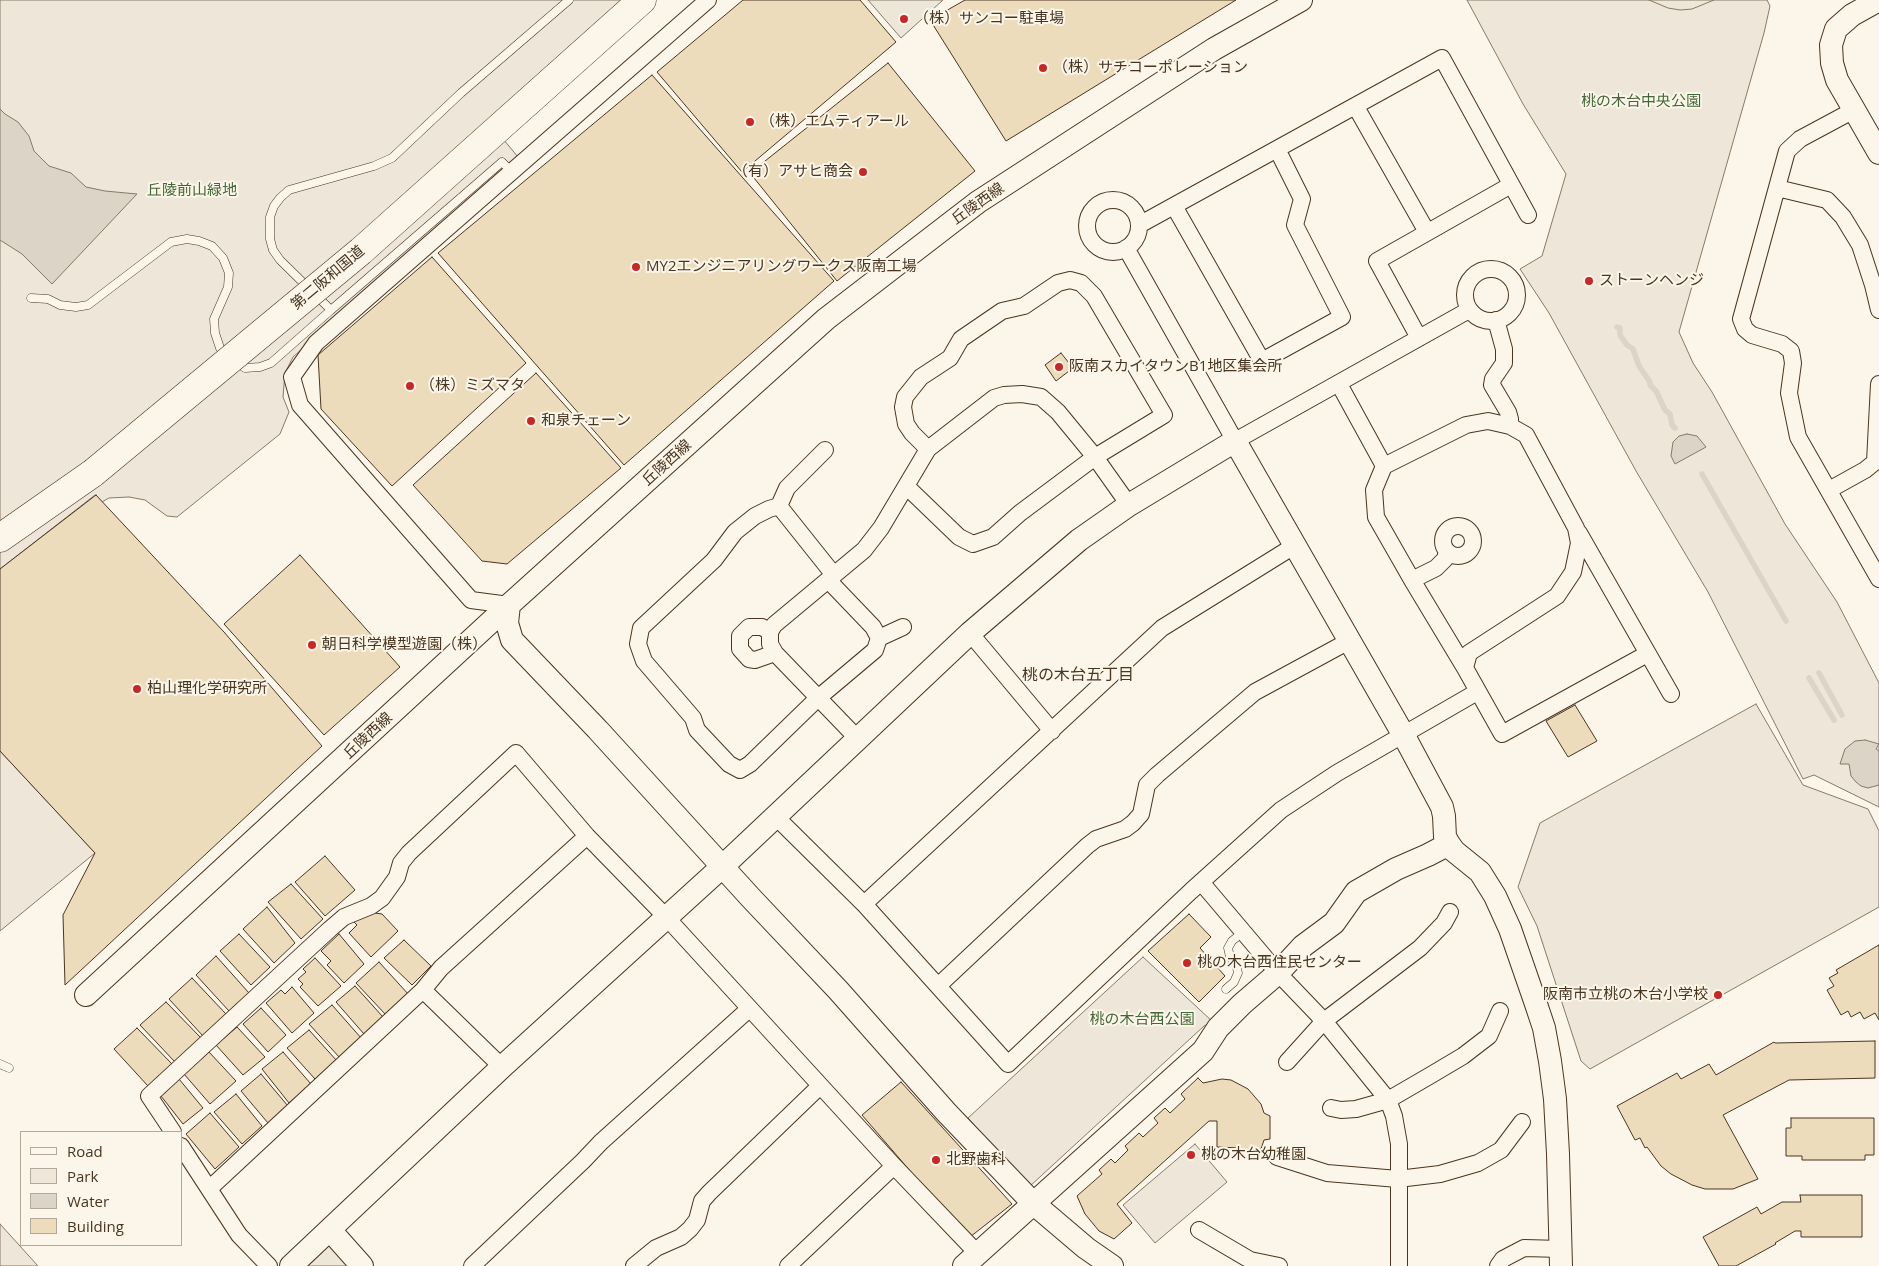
<!DOCTYPE html>
<meta charset="utf-8">
<style>
body{margin:0}
#map{position:relative;width:1879px;height:1266px;overflow:hidden;background:#fbf6e9;font-family:"Open Sans",sans-serif}
canvas{display:block}
.legend{position:absolute;left:20px;top:1131px;width:162px;height:115px;box-sizing:border-box;background:#fbf6e9;border:1px solid #b4a999;margin:0;padding:6px 9px;list-style:none;font-size:15px;color:#4a3520}
.legend li{display:flex;align-items:center;gap:10px;height:25px}
.legend b{width:25px;border:1px solid #b4a999}
</style>
<div id="map">
<canvas width="1879" height="1266"></canvas>
<ul class="legend">
<li><b style="height:6px;background:#fbf6e9"></b>Road</li>
<li><b style="height:14px;background:#ede6d9"></b>Park</li>
<li><b style="height:14px;background:#dcd4c6"></b>Water</li>
<li><b style="height:14px;background:#ecdcbc"></b>Building</li>
</ul>
</div>
<script>
const ctx = document.querySelector('canvas').getContext('2d');
ctx.lineJoin = 'round';
function fill(path, color) {
  ctx.fillStyle = color;
  ctx.fill(path, 'evenodd');
}
function shape(rows) {
  const path = new Path2D();
  for (const r of rows) {
    if (r.length === 3) {
      path.moveTo(r[0] + r[2], r[1]);
      path.arc(r[0], r[1], r[2], 0, 2 * Math.PI);
      continue;
    }
    path.moveTo(r[0], r[1]);
    for (let i = 2; i < r.length; i += 2) path.lineTo(r[i], r[i + 1]);
  }
  return path;
}
function stroke(path, color, width, dash) {
  ctx.strokeStyle = color;
  ctx.lineWidth = width;
  ctx.lineCap = dash ? 'butt' : 'round';
  ctx.setLineDash(dash || []);
  ctx.stroke(path);
}
function drawText(font, color, halo, rows, align = 'center') {
  ctx.font = font + ' "Open Sans","Noto Sans JP",sans-serif';
  ctx.lineWidth = 4;
  ctx.setLineDash([]);
  ctx.textBaseline = 'middle';
  ctx.strokeStyle = halo;
  ctx.fillStyle = color;
  for (const [text, x, y, turn = 0] of rows) {
    ctx.save();
    ctx.translate(x, y);
    ctx.rotate((+turn || 0) * Math.PI / 180);
    ctx.textAlign = isNaN(turn) ? turn : align;
    if (halo) ctx.strokeText(text, 0, 0);
    ctx.fillText(text, 0, 0);
    ctx.restore();
  }
}
const green = shape([
 [0,0,623,0,489,122,518,157,293,357,285,373,283,397,289,412,280,434,177,517,167,516,145,500,129,497,109,498,102,502,95,495,0,569,0,0],
 [1467,0,1767,0,1770,6,1764,33,1679,332,1693,363,1712,392,1785,524,1837,602,1879,683,1879,807,1814,775,1803,779,1708,592,1636,471,1549,313,1520,269,1542,256,1566,174,1523,104,1467,0],
 [1756,704,1803,785,1868,809,1879,831,1879,907,1590,1069,1581,1061,1537,926,1518,887,1540,823,1756,704],
 [0,751,95,853,0,931,0,751],
 [1143,957,1213,1022,1204,1026,1029,1187,968,1118,1143,957],
 [1195,1144,1227,1182,1155,1243,1123,1205,1195,1144],
 [0,1224,38,1266,0,1266,0,1224],
 [330,1245,348,1266,308,1266,330,1245]
]);
fill(green, '#ede6d9');
stroke(green, '#887966', 1);
const parking = shape([
 [868,0,943,0,901,38,868,0],
 [1649,0,1714,0,1692,9,1680,10,1668,8,1649,0]
]);
fill(parking, '#ede7d9');
stroke(parking, '#887966', 1);
const water = shape([
 [0,109,5,114,18,122,29,136,34,151,49,166,71,173,86,187,105,191,137,194,52,284,22,254,0,240,0,109],
 [1687,434,1697,436,1706,447,1675,464,1671,456,1673,442,1679,436,1687,434],
 [1865,740,1879,744,1876,749,1879,751,1879,785,1868,788,1861,786,1856,782,1851,776,1849,764,1840,764,1845,749,1855,741,1865,740]
]);
fill(water, '#dcd4c6');
stroke(water, '#887966', 1);
stroke(shape([
 [1617,327,1620,328,1620,335,1627,345,1633,349,1639,366,1650,382,1650,385,1656,391,1665,410,1670,414,1672,425,1675,428],
 [1702,474,1786,621],
 [1819,673,1842,715],
 [1809,678,1834,720]
]), '#dcd4c6', 5.5);
const building = shape([
 [743,0,860,0,896,42,742,172,657,72,743,0],
 [965,0,1236,0,1006,141,930,20,965,0],
 [888,63,975,171,837,281,750,173,888,63],
 [652,75,834,281,624,465,438,253,652,75],
 [432,257,526,363,392,486,321,409,318,355,432,257],
 [1061,353,1073,368,1056,381,1045,365,1061,353],
 [536,373,621,468,507,564,482,561,413,485,536,373],
 [96,495,224,632,322,746,65,985,63,915,95,853,0,751,0,569,96,495],
 [300,555,400,667,324,735,224,624,300,555],
 [1575,705,1597,741,1568,757,1546,721,1575,705],
 [325,856,355,890,325,916,295,882,325,856],
 [291,884,323,919,301,939,268,902,291,884],
 [267,907,295,943,274,963,243,929,267,907],
 [368,912,382,914,398,931,371,957,349,933,357,925,353,921,368,912],
 [1189,914,1211,937,1200,948,1225,976,1199,1002,1148,951,1189,914],
 [239,934,270,967,251,985,220,951,239,934],
 [339,934,364,964,344,983,327,965,331,961,321,951,339,934],
 [404,940,431,966,412,985,384,958,404,940],
 [1879,945,1879,1020,1875,1013,1864,1019,1860,1012,1851,1017,1848,1011,1841,1015,1827,990,1834,986,1829,978,1838,973,1836,970,1879,945],
 [216,956,249,993,229,1011,196,975,216,956],
 [315,958,341,986,318,1006,300,987,303,984,298,979,306,972,303,969,315,958],
 [379,962,409,995,386,1015,356,983,379,962],
 [192,978,226,1014,203,1036,169,999,192,978],
 [355,986,383,1017,364,1034,336,1002,355,986],
 [292,987,314,1013,292,1033,266,1003,281,990,285,994,292,987],
 [166,1002,201,1038,175,1062,140,1025,166,1002],
 [332,1005,362,1039,340,1058,309,1024,332,1005],
 [261,1008,286,1035,268,1052,243,1024,261,1008],
 [237,1027,265,1057,243,1075,216,1045,237,1027],
 [137,1028,172,1064,148,1086,114,1049,137,1028],
 [309,1030,337,1061,315,1079,287,1048,309,1030],
 [1875,1041,1875,1078,1789,1080,1723,1115,1758,1179,1733,1189,1705,1189,1692,1185,1671,1174,1661,1166,1647,1147,1645,1148,1640,1138,1635,1140,1617,1106,1677,1073,1681,1079,1709,1064,1716,1075,1774,1042,1775,1043,1875,1041],
 [209,1052,236,1081,210,1104,184,1074,209,1052],
 [283,1052,311,1084,289,1103,262,1069,283,1052],
 [261,1074,288,1106,268,1123,241,1091,261,1074],
 [1198,1078,1203,1083,1222,1079,1231,1080,1248,1089,1261,1104,1264,1113,1270,1116,1270,1139,1264,1140,1261,1149,1255,1151,1241,1151,1240,1148,1217,1147,1217,1121,1209,1121,1117,1204,1132,1223,1114,1239,1099,1231,1085,1214,1077,1196,1102,1174,1099,1170,1111,1159,1115,1163,1128,1150,1125,1146,1139,1133,1143,1137,1158,1123,1154,1118,1165,1108,1170,1113,1185,1099,1181,1094,1198,1078],
 [179,1079,203,1108,183,1124,161,1096,179,1079],
 [901,1082,1012,1204,970,1237,954,1222,862,1115,901,1082],
 [236,1094,262,1126,242,1144,214,1112,236,1094],
 [210,1113,239,1147,215,1169,186,1134,210,1113],
 [1791,1118,1874,1118,1874,1155,1865,1155,1865,1160,1802,1160,1802,1156,1786,1156,1786,1128,1791,1128,1791,1118],
 [1800,1195,1862,1195,1862,1237,1801,1237,1801,1231,1795,1231,1775,1243,1776,1244,1736,1266,1719,1266,1703,1237,1757,1207,1761,1214,1782,1202,1801,1202,1800,1195]
]);
fill(building, '#ecdcbc');
stroke(building, '#4a3520', 1);
const lane = shape([
 [512,172,502,162,331,310,280,260,273,250,270,239,270,217,274,206,280,198,289,190,374,166,392,158,461,93,569,0],
 [31,298,48,299,60,305,76,307,88,305,171,242,187,239,199,241,212,246,223,258,229,273,228,287,214,319,215,333,220,348,235,362,245,368,260,367,271,363,331,310],
 [1226,989,1234,982,1238,973,1236,964,1230,957,1228,948,1232,941,1243,932],
 [0,1064,9,1068]
]);
const street = shape([
 [1356,107,1427,232],
 [1854,110,1800,139,1787,151,1741,319,1745,329,1752,335,1782,344,1791,351,1793,363,1789,393,1798,437,1879,579],
 [1777,188,1827,200,1843,217,1860,245,1873,285,1879,310],
 [1113,226,26],
 [1174,206,1262,361,1342,317,1295,225,1302,199,1277,149],
 [1139,225,1442,58,1528,215],
 [1126,248,1235,441,1469,310],
 [1491,295,26],
 [1496,320,1504,349,1504,363,1493,379,1492,385,1508,412,1510,419,1510,426],
 [1419,338,1377,261,1511,185],
 [1339,384,1384,466,1374,490,1376,517,1412,580,1465,668],
 [1384,466,1466,425,1488,421,1510,426,1526,435,1576,528,1579,543,1573,572,1557,596,1469,653,1465,668,1502,734,1647,654],
 [906,486,959,537,973,544,993,537,1020,513,1095,457,1164,415,1094,296,1081,283,1070,280,1058,283,1024,306,1002,311,961,339,950,358,921,377,905,397,903,407,906,424,912,433,928,449],
 [1829,490,1865,470,1875,462,1879,384],
 [779,506,787,488,825,450],
 [1458,541,15],
 [1579,533,1671,694],
 [828,580,873,627,879,638,875,650,818,698,750,764,740,770,729,764,697,730,693,718,644,661,638,644,641,628,714,560,735,532,755,516,769,509,779,506,834,575],
 [1412,580,1436,568,1445,559,1447,551],
 [509,605,471,600,300,405,292,377,316,343,708,0],
 [770,632,762,627,749,627,740,636,740,649,749,659,755,660,775,653],
 [970,633,1052,731],
 [879,638,903,627],
 [858,739,775,653,770,644,770,632,774,625,864,550,881,528,928,449,994,398,1004,395,1022,394,1041,397,1058,412,1095,457,1129,505],
 [776,817,864,904,1008,1064,1191,891,1281,810,1337,773,1477,692],
 [1201,882,1278,973,1324,1021,1388,1100,1394,1116,1399,1144,1399,1266],
 [864,904,1162,628,1294,546],
 [938,986,1087,846,1096,839,1125,829,1133,823,1141,814,1147,785,1157,775,1255,692,1349,641],
 [423,990,502,1067],
 [1287,1062,1324,1021,1420,948,1444,923,1450,912],
 [1331,1108,1341,1110,1356,1109,1388,1100,1431,1075,1463,1056,1489,1036,1500,1011],
 [173,1132,149,1096,330,929,344,917,371,906,382,898,397,877,401,863,409,853,516,753,587,836,667,918,894,1166,978,1254],
 [181,1146,239,1235,269,1266],
 [1277,1157,1327,1173,1398,1179,1440,1174,1478,1163,1501,1150,1522,1122],
 [209,1189,423,990,441,968,587,836],
 [1199,1230,1250,1260,1279,1266],
 [472,1266,583,1161,601,1142,749,1009],
 [634,1266,656,1248,681,1237,690,1229,697,1220,702,1201,709,1193,820,1086],
 [788,1266,894,1166],
 [1498,1266,1503,1259,1524,1248,1561,1249]
]);
const secondary = shape([
 [1879,0,1852,15,1836,29,1831,45,1832,63,1837,80,1879,153],
 [509,605,507,623,512,640,598,730,751,898,838,990,946,1112,1033,1203,1086,1248,1112,1266],
 [86,995,509,605,826,319,978,202,1214,49,1301,0],
 [330,1230,362,1266],
 [291,1266,502,1067,723,866,970,633,1079,540,1129,505,1235,441,1403,734,1442,807,1444,816,1445,837,1449,844,1454,851,1480,872,1495,896,1510,929,1536,1004,1544,1028,1550,1061,1555,1099,1558,1154,1561,1266],
 [964,1266,1203,1051,1218,1028,1242,1004,1278,973,1303,946,1334,923,1356,892,1396,869,1428,855,1449,844]
]);
const highway = shape([
 [361,251,642,0],
 [0,538,93,473]
]);
stroke(lane, '#4a3520', 9);
stroke(street, '#4a3520', 18);
stroke(secondary, '#4a3520', 24);
stroke(highway, '#4a3520', 29);
stroke(lane, '#fbf6e9', 8);
stroke(street, '#fbf6e9', 16);
stroke(secondary, '#fbf6e9', 22);
stroke(highway, '#fbf6e9', 28);
const highwayBridge = shape([
 [93,473,361,251]
]);
stroke(highwayBridge, '#4a3520', 29, []);
stroke(highwayBridge, '#fbf6e9', 28);
for (const [x, y, r, color] of [
 [904,19,5,"#c62828"],
 [1043,68,5,"#c62828"],
 [750,122,5,"#c62828"],
 [863,172,5,"#c62828"],
 [636,267,5,"#c62828"],
 [1589,281,5,"#c62828"],
 [1059,367,5,"#c62828"],
 [410,386,5,"#c62828"],
 [531,421,5,"#c62828"],
 [312,645,5,"#c62828"],
 [137,689,5,"#c62828"],
 [1187,963,5,"#c62828"],
 [1718,995,5,"#c62828"],
 [1191,1155,5,"#c62828"],
 [936,1160,5,"#c62828"]
]) {
  const dot = new Path2D();
  dot.arc(x, y, r, 0, 2 * Math.PI);
  ctx.fillStyle = color;
  ctx.fill(dot);
  stroke(dot, '#fbf6e9', 2);
}
drawText('15px', '#4a3520', '#fbf6e9', [
 ["（株）サンコー駐車場",914,19],
 ["（株）サチコーポレーション",1053,68],
 ["（株）エムティアール",760,122],
 ["（有）アサヒ商会",853,172,"right"],
 ["MY2エンジニアリングワークス阪南工場",646,267],
 ["ストーンヘンジ",1599,281],
 ["阪南スカイタウンB1地区集会所",1069,367],
 ["（株）ミズマタ",420,386],
 ["和泉チェーン",541,421],
 ["朝日科学模型遊園（株）",322,645],
 ["柏山理化学研究所",147,689],
 ["桃の木台西住民センター",1197,963],
 ["阪南市立桃の木台小学校",1708,995,"right"],
 ["桃の木台幼稚園",1201,1155],
 ["北野歯科",946,1160]
], 'left');
drawText('15px', '#436837', '#fbf6e9', [
 ["桃の木台中央公園",1641,102],
 ["丘陵前山緑地",192,191],
 ["桃の木台西公園",1142,1020]
]);
drawText('15px', '#4a3520', '#fbf6e9', [
 ["丘陵西線",978,204,-35],
 ["第二阪和国道",328,278,-40],
 ["丘陵西線",667,463,-42],
 ["丘陵西線",368,736,-43]
]);
drawText('16px', '#4a3520', '#fbf6e9', [
 ["桃の木台五丁目",1078,675]
]);
</script>
